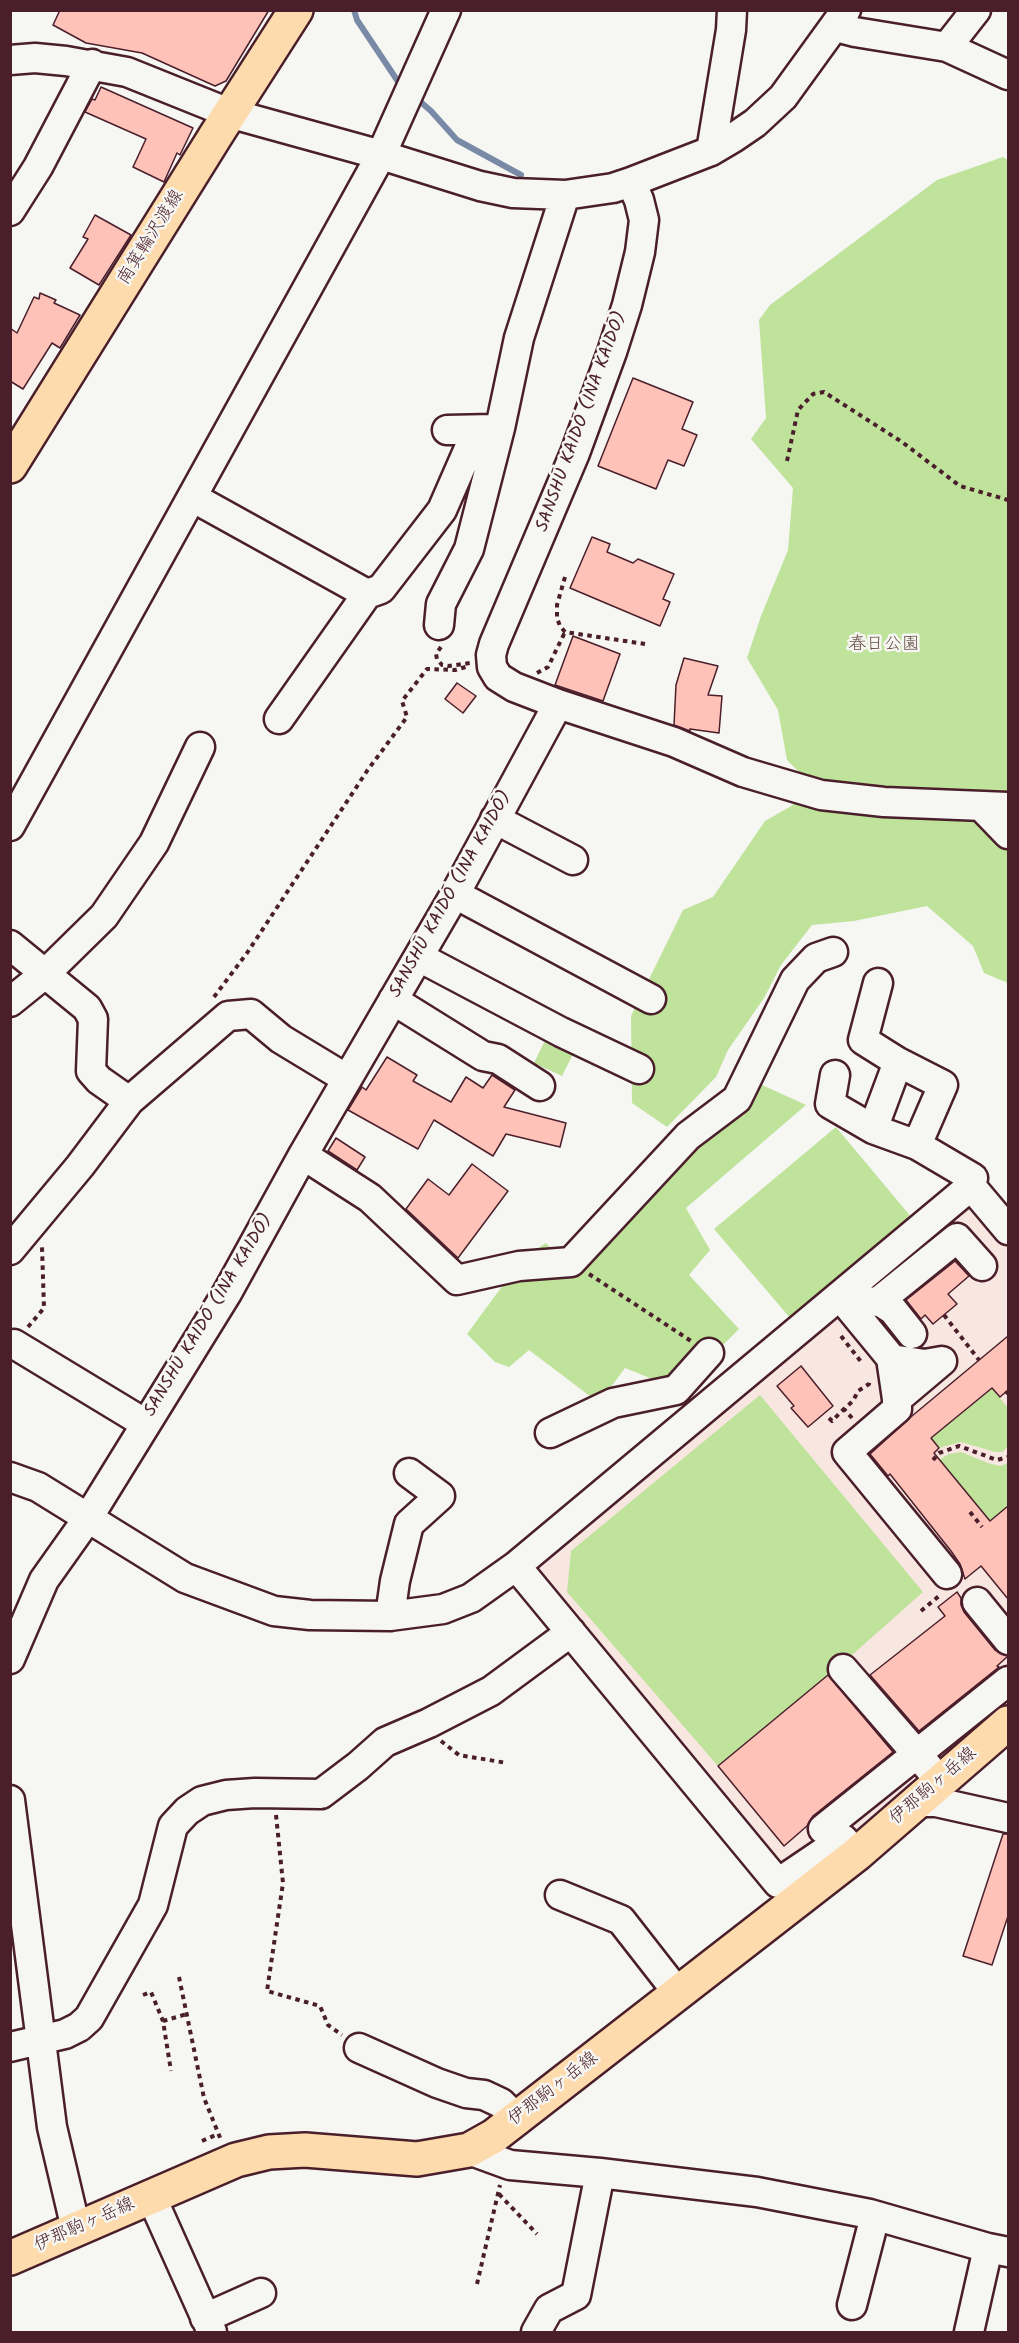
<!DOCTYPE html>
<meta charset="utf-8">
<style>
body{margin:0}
#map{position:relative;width:1019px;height:2343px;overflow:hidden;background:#f6f6f2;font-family:Kalam,sans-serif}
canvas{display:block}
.frame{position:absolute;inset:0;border:12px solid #4a1f2b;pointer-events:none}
</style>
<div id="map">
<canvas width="1019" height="2343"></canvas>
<div class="frame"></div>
</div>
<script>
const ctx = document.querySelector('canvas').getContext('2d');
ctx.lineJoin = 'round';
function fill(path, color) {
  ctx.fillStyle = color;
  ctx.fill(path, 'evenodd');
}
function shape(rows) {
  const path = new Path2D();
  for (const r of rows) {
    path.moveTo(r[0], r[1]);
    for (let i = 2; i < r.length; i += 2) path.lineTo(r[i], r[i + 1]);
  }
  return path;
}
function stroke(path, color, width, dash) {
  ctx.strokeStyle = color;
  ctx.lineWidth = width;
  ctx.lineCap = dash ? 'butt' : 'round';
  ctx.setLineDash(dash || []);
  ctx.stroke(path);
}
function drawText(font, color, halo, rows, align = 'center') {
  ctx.font = font + ' Kalam,"Klee One",sans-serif';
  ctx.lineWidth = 5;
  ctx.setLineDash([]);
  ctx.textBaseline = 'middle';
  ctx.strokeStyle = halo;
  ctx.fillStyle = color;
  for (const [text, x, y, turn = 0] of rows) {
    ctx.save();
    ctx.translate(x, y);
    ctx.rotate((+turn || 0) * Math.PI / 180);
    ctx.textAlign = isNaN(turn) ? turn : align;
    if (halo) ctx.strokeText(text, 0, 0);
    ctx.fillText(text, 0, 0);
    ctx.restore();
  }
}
fill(shape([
 [977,1204,1008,1241,1008,1705,851,1837,777,1875,528,1571,950,1209]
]), '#f8e6e1');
fill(shape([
 [1003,157,1008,160,1008,983,984,973,973,946,927,906,854,921,812,925,781,965,764,998,728,1050,716,1077,667,1127,632,1103,631,1016,683,910,713,897,765,821,793,805,803,776,787,760,778,710,747,658,761,616,788,550,793,488,751,439,766,418,759,320,770,305,937,180],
 [549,1032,577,1046,562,1076,534,1063],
 [760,1084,806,1105,686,1208,710,1250,689,1275,739,1329,719,1349,701,1341,680,1375,665,1384,625,1368,599,1403,529,1350,509,1367,495,1362,467,1334,523,1258,546,1243,569,1268],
 [836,1127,912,1218,791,1319,714,1229],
 [992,1388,1008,1408,1008,1447,1002,1452,995,1452,961,1442,939,1448,931,1438],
 [760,1395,923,1592,835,1670,718,1766,567,1592,571,1551],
 [961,1452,988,1463,1000,1466,1008,1463,1008,1506,988,1522,939,1460,949,1454]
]), '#c0e39c');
stroke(shape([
 [354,10,357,20,401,86],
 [415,97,431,111,457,140,521,175]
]), '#788aa6', 6);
const building = shape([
 [60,10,269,10,226,81,215,86,142,53,86,43,53,25,60,10],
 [101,87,193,128,180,155,177,153,164,182,133,167,146,139,85,112,92,99,95,100,101,87],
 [95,215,131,235,99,285,70,268,88,239,83,237,95,215],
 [40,293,56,300,54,303,80,315,60,348,52,343,23,389,10,381,10,328,17,333,34,297,39,299,40,293],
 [633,378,693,402,682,429,697,435,684,466,668,460,656,489,598,466,633,378],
 [592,537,610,544,607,552,633,563,638,559,674,574,663,599,670,602,660,626,570,588,592,537],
 [573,636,620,654,603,701,555,685,573,636],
 [684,658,718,666,708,695,722,696,719,733,690,729,690,731,674,725,676,685,684,658],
 [457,683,476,696,463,713,445,699,457,683],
 [387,1057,417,1075,413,1081,451,1102,466,1077,483,1088,492,1075,515,1090,504,1107,566,1123,560,1147,506,1134,493,1156,434,1120,418,1149,348,1110,362,1087,366,1090,387,1057],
 [336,1138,365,1157,357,1170,328,1151,336,1138],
 [472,1164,508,1191,458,1258,406,1209,428,1179,449,1195,472,1164],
 [955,1261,969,1276,948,1294,957,1304,933,1324,925,1315,921,1319,906,1300,955,1261],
 [1008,1336,1008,1390,1000,1397,992,1388,931,1438,939,1448,934,1453,990,1521,1008,1506,1008,1599,981,1566,965,1579,960,1564,951,1551,890,1474,888,1476,870,1454,912,1416,1008,1336],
 [801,1366,833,1406,808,1427,791,1408,794,1406,777,1386,801,1366],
 [957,1592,961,1598,961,1605,964,1612,995,1650,1008,1656,997,1666,999,1667,919,1731,870,1675,945,1616,938,1607,957,1592],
 [828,1675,893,1752,813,1816,807,1826,784,1846,718,1766,828,1675],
 [1003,1834,1008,1834,1008,1916,992,1965,963,1956,1003,1834]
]);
fill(building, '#fec2b9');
stroke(building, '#4a1f2b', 1.5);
const minor = shape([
 [836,27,855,32,947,47,1008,75],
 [947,47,976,10],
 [10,60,35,58,66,61,127,72,229,113,381,155,480,186,513,193,565,195,613,188,631,182,711,151,733,138,755,123,783,97,846,10],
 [711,151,731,30,732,10],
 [631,182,639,200,644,220,640,252,627,305,612,352,575,453,494,644,491,655,492,667,498,677,514,687,558,704,674,742,743,772,821,795,884,802,1008,807],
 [10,211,38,167,92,64],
 [447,430,492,429],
 [192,497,367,594],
 [439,625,441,604,469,549,500,428,519,338,565,195],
 [279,719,367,594,381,589,442,510,477,430],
 [981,806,1008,834],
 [495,819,573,860],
 [10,826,381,155,446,10],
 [455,894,651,999],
 [10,945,87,1008,93,1019,91,1071,99,1080,129,1101,80,1166,10,1250],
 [419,957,561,1032,639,1069],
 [878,983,863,1040,898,1062],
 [393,1000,483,1056,498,1059,540,1086],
 [10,1002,46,973,104,916,154,843,200,747],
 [835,1075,830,1104,873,1129,917,1145,973,1178,971,1186],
 [129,1101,228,1016,251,1014,281,1039,347,1079],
 [873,1129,898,1062,943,1085,917,1145],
 [303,1155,370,1198,457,1280,519,1266,571,1262,688,1136,737,1099,795,980,816,958,833,952],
 [840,1296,891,1358,897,1399,897,1409,847,1452,947,1574],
 [879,1301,957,1238,982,1266],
 [860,1303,879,1301,893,1310,912,1334],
 [14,1344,146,1424],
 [891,1359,925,1364,942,1361,897,1399],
 [550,1433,613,1403,676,1390,709,1353],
 [10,1477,38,1487,185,1578,274,1611,310,1615,390,1616,443,1609,471,1598,516,1566,971,1186,1008,1230],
 [516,1566,778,1883,843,1839,857,1854],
 [977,1602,1008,1640],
 [390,1616,395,1581,409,1524,440,1496,409,1473],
 [10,1659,44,1580,88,1518,227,1293,303,1155,455,894,558,704],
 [843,1669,929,1768],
 [10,1800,52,2127,76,2229],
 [917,1802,936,1802,1008,1818],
 [823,1829,1008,1681],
 [560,1895,621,1920,678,1993],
 [10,2047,65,2034,79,2027,89,2018,153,1905,173,1826,187,1811,202,1801,226,1795,255,1793,321,1794,358,1766,385,1742,429,1723,491,1691,571,1632],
 [359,2048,437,2083,466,2093,484,2095,501,2103,518,2120],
 [469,2150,510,2165,600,2173,757,2192,870,2214,988,2248,1008,2252],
 [151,2196,212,2332],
 [852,2305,875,2216],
 [205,2318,261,2293],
 [536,2332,549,2309,576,2295,600,2173],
 [969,2332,988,2248]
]);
const major = shape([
 [10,466,216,135,296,10],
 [10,2258,236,2160,269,2152,305,2150,417,2159,469,2150,494,2136,857,1854,1008,1723]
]);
stroke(minor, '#4a1f2b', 33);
stroke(major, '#4a1f2b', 38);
stroke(shape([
 [787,461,798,410,813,394,824,392,902,442,960,486,1008,500],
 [565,577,557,605,557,618,560,626,565,632,645,644],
 [441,647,436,654,437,659,442,665,449,666,470,663],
 [537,673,548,667,565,632],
 [214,997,247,953,367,771,407,717,402,701,427,669,455,670,469,666],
 [589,1274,691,1341],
 [944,1315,979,1360],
 [28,1327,44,1308,42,1247],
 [841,1336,862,1363],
 [1006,1391,1008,1394],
 [829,1418,832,1421,844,1409],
 [852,1418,844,1409,853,1401,858,1391,869,1384,870,1380],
 [933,1460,939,1453,959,1446,997,1460,1008,1457],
 [970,1512,982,1527],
 [921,1611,939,1596],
 [441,1741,459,1755,507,1763],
 [276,1815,283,1883,267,1991,320,2006,328,2025,342,2035],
 [179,1977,204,2098,221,2140],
 [143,1995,151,1992,163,2021,171,2071],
 [163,2021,187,2014],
 [202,2141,218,2134],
 [499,2194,537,2234],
 [477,2284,500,2185]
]), '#4a1f2b', 4, [4.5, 4.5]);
stroke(minor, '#f6f6f2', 28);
stroke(major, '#fedbac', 33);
drawText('18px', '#4a1f2b', '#f6f6f2', [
 ["南箕輪沢渡線",152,238,-58],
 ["SANSHŪ KAIDŌ (INA KAIDŌ)",583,422,-70],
 ["SANSHŪ KAIDŌ (INA KAIDŌ)",452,895,-61],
 ["SANSHŪ KAIDŌ (INA KAIDŌ)",210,1316,-59],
 ["伊那駒ヶ岳線",934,1787,-41],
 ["伊那駒ヶ岳線",554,2090,-38],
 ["伊那駒ヶ岳線",85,2226,-24]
]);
drawText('18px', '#685047', '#f6f6f2', [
 ["春日公園",884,646]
]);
</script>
